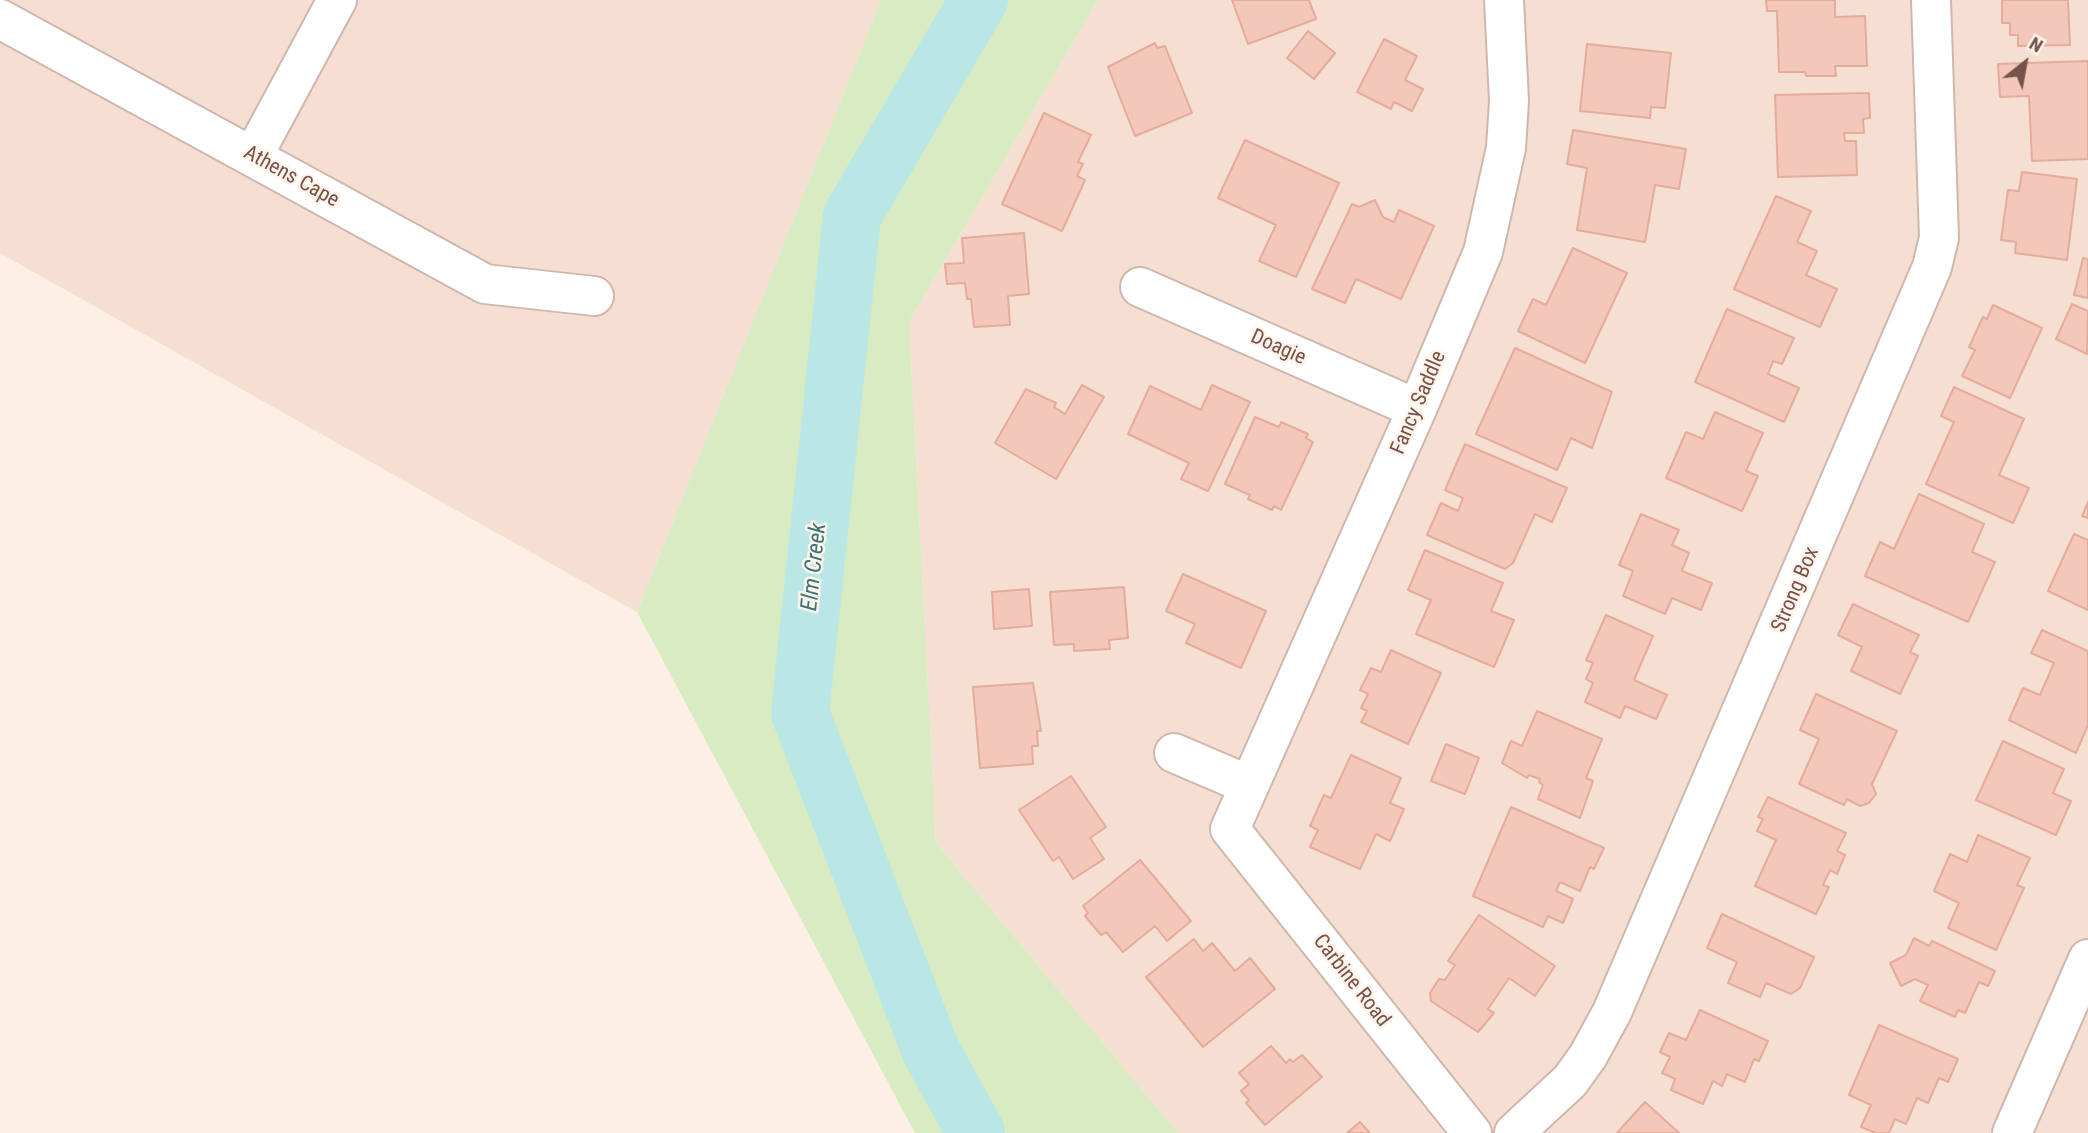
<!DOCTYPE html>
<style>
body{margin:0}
#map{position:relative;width:2088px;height:1133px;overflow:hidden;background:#fdefe4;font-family:"Roboto Condensed",sans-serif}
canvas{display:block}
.north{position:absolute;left:1990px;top:28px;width:70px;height:70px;-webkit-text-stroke:5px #fff4eb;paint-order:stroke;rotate:31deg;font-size:19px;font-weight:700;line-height:28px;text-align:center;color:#765249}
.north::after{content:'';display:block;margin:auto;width:24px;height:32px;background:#765249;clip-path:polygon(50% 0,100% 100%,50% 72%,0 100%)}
</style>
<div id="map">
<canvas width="2088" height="1133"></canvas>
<div class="north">N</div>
</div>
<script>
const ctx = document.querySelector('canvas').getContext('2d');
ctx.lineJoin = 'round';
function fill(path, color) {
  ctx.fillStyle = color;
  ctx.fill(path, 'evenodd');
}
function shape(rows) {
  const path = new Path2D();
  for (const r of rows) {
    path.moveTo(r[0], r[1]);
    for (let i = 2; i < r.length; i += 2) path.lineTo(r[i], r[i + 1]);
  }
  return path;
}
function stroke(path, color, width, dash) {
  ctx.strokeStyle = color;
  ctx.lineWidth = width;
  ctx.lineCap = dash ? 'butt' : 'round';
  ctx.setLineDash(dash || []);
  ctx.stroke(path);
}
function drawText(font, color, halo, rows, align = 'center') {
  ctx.font = font + ' "Roboto Condensed",sans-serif';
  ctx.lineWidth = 5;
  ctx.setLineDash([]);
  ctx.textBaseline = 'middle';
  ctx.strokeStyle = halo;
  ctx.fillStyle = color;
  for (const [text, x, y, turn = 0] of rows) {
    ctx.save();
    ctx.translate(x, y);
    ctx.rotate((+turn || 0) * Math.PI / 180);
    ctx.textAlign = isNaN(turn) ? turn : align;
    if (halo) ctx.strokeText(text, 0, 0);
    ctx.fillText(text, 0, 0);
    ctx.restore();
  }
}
fill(shape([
 [0,0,881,0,637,612,0,253],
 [1098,0,2088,0,2088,1133,1178,1133,936,843,909,322]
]), '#f4dfd2');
fill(shape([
 [881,0,1098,0,909,322,936,843,1178,1133,915,1133,637,612]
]), '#d9ebc2');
stroke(shape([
 [976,1133,931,1051,800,713,852,216,979,0]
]), '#b8e7e6', 58);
const building = shape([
 [1232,0,1309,0,1316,19,1248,44,1232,0],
 [1766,0,1835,0,1835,17,1865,16,1867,66,1835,66,1836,76,1806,76,1805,72,1779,72,1777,11,1767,11,1766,0],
 [2002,0,2068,0,2070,45,2018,46,2018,35,2010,35,2010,23,2002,23,2002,0],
 [1308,31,1335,53,1314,79,1287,58,1308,31],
 [1384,39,1417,56,1405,80,1423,89,1412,111,1394,102,1391,109,1357,92,1384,39],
 [1155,43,1157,48,1165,46,1192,113,1135,136,1108,67,1155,43],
 [1587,44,1671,53,1665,108,1651,107,1650,118,1580,111,1587,44],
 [2088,61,2088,159,2032,161,2029,96,2000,97,1998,64,2088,61],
 [1869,93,1870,118,1863,119,1864,133,1844,133,1845,141,1856,141,1857,175,1778,177,1775,95,1869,93],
 [1044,113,1091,135,1078,162,1083,164,1077,176,1085,180,1062,231,1002,204,1044,113],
 [1573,130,1686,149,1679,189,1655,185,1645,242,1577,230,1587,168,1567,164,1573,130],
 [1245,140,1339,183,1296,277,1259,261,1276,225,1218,198,1245,140],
 [2022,172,2077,179,2067,260,2015,253,2016,242,2001,240,2008,190,2019,191,2022,172],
 [1776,196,1811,211,1797,242,1817,251,1806,275,1837,289,1820,327,1734,289,1776,196],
 [1375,200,1383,217,1394,222,1399,210,1434,226,1401,299,1356,279,1345,303,1312,289,1352,204,1359,207,1375,200],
 [1024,233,1029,294,1008,296,1010,325,974,327,971,299,967,299,965,283,947,284,945,264,964,263,962,238,1024,233],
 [1573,248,1627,273,1585,363,1518,331,1533,299,1546,305,1573,248],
 [2083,258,2088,259,2088,298,2074,295,2083,258],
 [2072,304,2088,311,2087,354,2056,339,2072,304],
 [1993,305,2042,328,2010,398,1962,376,1975,350,1969,347,1983,317,1987,319,1993,305],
 [1727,309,1794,338,1782,364,1773,361,1768,374,1799,388,1784,422,1695,382,1727,309],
 [1515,348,1612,392,1592,448,1571,438,1557,470,1476,434,1515,348],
 [1082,385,1104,397,1056,479,995,443,1026,389,1056,403,1054,407,1065,414,1082,385],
 [1212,385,1250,402,1208,491,1181,479,1189,463,1128,434,1150,386,1201,410,1212,385],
 [1954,387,2024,419,1999,475,2029,488,2013,523,1926,484,1954,422,1941,416,1954,387],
 [1715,412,1763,433,1746,471,1758,476,1742,511,1666,478,1686,432,1703,439,1715,412],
 [1255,417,1279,427,1281,422,1308,434,1306,438,1313,442,1281,510,1274,506,1272,510,1248,499,1250,495,1225,484,1255,417],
 [1465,444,1567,488,1552,522,1535,514,1513,563,1505,569,1427,535,1441,503,1458,511,1463,498,1445,490,1465,444],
 [1919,494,1984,524,1972,552,1995,562,1968,622,1865,576,1880,542,1894,549,1919,494],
 [2088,502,2088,518,2082,516,2088,502],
 [1641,514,1679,530,1672,545,1689,553,1682,571,1712,583,1701,610,1672,598,1665,614,1623,596,1633,571,1619,565,1641,514],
 [2074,534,2088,540,2088,610,2048,591,2074,534],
 [1425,550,1503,583,1491,611,1514,620,1494,667,1416,634,1431,600,1408,590,1425,550],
 [1183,574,1266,611,1241,668,1186,643,1195,624,1166,611,1183,574],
 [1124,587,1128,638,1109,640,1110,649,1074,651,1074,644,1054,645,1050,592,1124,587],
 [1029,589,1032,626,994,629,992,592,1029,589],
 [1853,604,1919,635,1910,652,1918,656,1900,694,1851,671,1862,647,1838,635,1853,604],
 [1606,615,1653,636,1634,680,1667,695,1656,719,1625,706,1620,718,1585,702,1593,683,1586,679,1593,663,1586,660,1606,615],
 [2042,630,2088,651,2088,725,2076,753,2009,720,2023,688,2040,695,2054,663,2031,653,2042,630],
 [1391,650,1441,673,1408,744,1361,722,1367,711,1361,708,1368,694,1360,690,1371,668,1381,672,1391,650],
 [1033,683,1041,731,1037,731,1038,746,1032,746,1033,764,980,768,973,687,1033,683],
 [1816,694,1897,731,1872,784,1876,794,1869,803,1860,806,1847,799,1844,805,1799,784,1819,739,1800,730,1816,694],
 [1537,711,1602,739,1586,778,1593,781,1580,818,1538,799,1543,785,1539,782,1540,779,1529,775,1527,778,1502,763,1511,741,1522,746,1537,711],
 [2003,741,2064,769,2053,793,2071,801,2056,835,1976,800,2003,741],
 [1446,744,1479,758,1465,794,1431,781,1446,744],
 [1351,755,1401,778,1390,803,1404,809,1390,841,1376,834,1360,869,1310,847,1318,830,1310,826,1324,795,1331,798,1351,755],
 [1071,776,1106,827,1090,838,1104,859,1073,879,1059,857,1053,861,1019,810,1071,776],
 [1768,797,1846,833,1837,851,1845,855,1837,874,1830,870,1823,885,1829,887,1816,914,1755,886,1776,840,1757,831,1763,819,1758,817,1768,797],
 [1511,807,1604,848,1594,869,1590,867,1580,891,1560,882,1556,891,1573,899,1563,923,1548,916,1543,927,1473,896,1511,807],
 [1978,835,2030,858,2017,885,2024,888,1996,950,1948,928,1959,903,1934,891,1950,854,1967,862,1978,835],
 [1140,860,1191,921,1167,941,1155,926,1123,952,1106,932,1101,935,1085,916,1088,913,1083,906,1140,860],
 [1722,914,1814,957,1800,988,1791,994,1766,983,1760,997,1728,983,1737,962,1707,948,1722,914],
 [1479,915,1555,966,1535,996,1509,978,1488,1009,1494,1013,1478,1032,1431,1001,1430,993,1439,979,1445,980,1455,965,1448,961,1479,915],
 [1914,938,1929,946,1932,941,1995,971,1988,986,1979,982,1965,1013,1958,1010,1955,1017,1920,1001,1928,985,1915,979,1901,986,1890,963,1906,955,1914,938],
 [1194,939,1203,951,1212,943,1235,971,1250,958,1275,989,1203,1047,1146,977,1194,939],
 [1700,1010,1768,1041,1759,1061,1754,1059,1745,1082,1727,1074,1722,1086,1713,1081,1703,1104,1671,1090,1675,1079,1662,1073,1670,1057,1660,1052,1669,1033,1686,1040,1700,1010],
 [1879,1025,1958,1059,1948,1082,1939,1078,1928,1103,1917,1098,1906,1124,1895,1119,1889,1133,1876,1133,1861,1127,1871,1105,1849,1095,1879,1025],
 [1271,1046,1286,1063,1290,1059,1293,1062,1302,1055,1322,1077,1265,1125,1246,1103,1249,1100,1241,1091,1249,1084,1239,1073,1271,1046],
 [1645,1102,1679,1133,1617,1133,1645,1102],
 [1360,1122,1370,1133,1347,1133,1360,1122]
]);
fill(building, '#f3c8bb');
stroke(building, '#e5ab9b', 2);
const minor = shape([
 [0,19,485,284,594,296],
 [253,156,337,0],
 [1140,287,1417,409],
 [1174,753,1249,785],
 [1472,1133,1230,829,1417,409,1483,252,1506,148,1509,101,1504,0],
 [1514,1133,1570,1081,1588,1056,1612,1012,1932,267,1939,238,1931,0],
 [2012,1133,2088,959]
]);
stroke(minor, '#d0b7ad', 42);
stroke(minor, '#fff', 38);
drawText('21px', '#765249', '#fff4eb', [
 ["Athens Cape",291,177,29],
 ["Doagie",1278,348,24],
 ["Fancy Saddle",1419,403,-67],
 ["Strong Box",1796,590,-67],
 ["Carbine Road",1351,981,52]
]);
drawText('italic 23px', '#3a7474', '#fff4eb', [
 ["Elm Creek",815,567,-84]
]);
</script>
